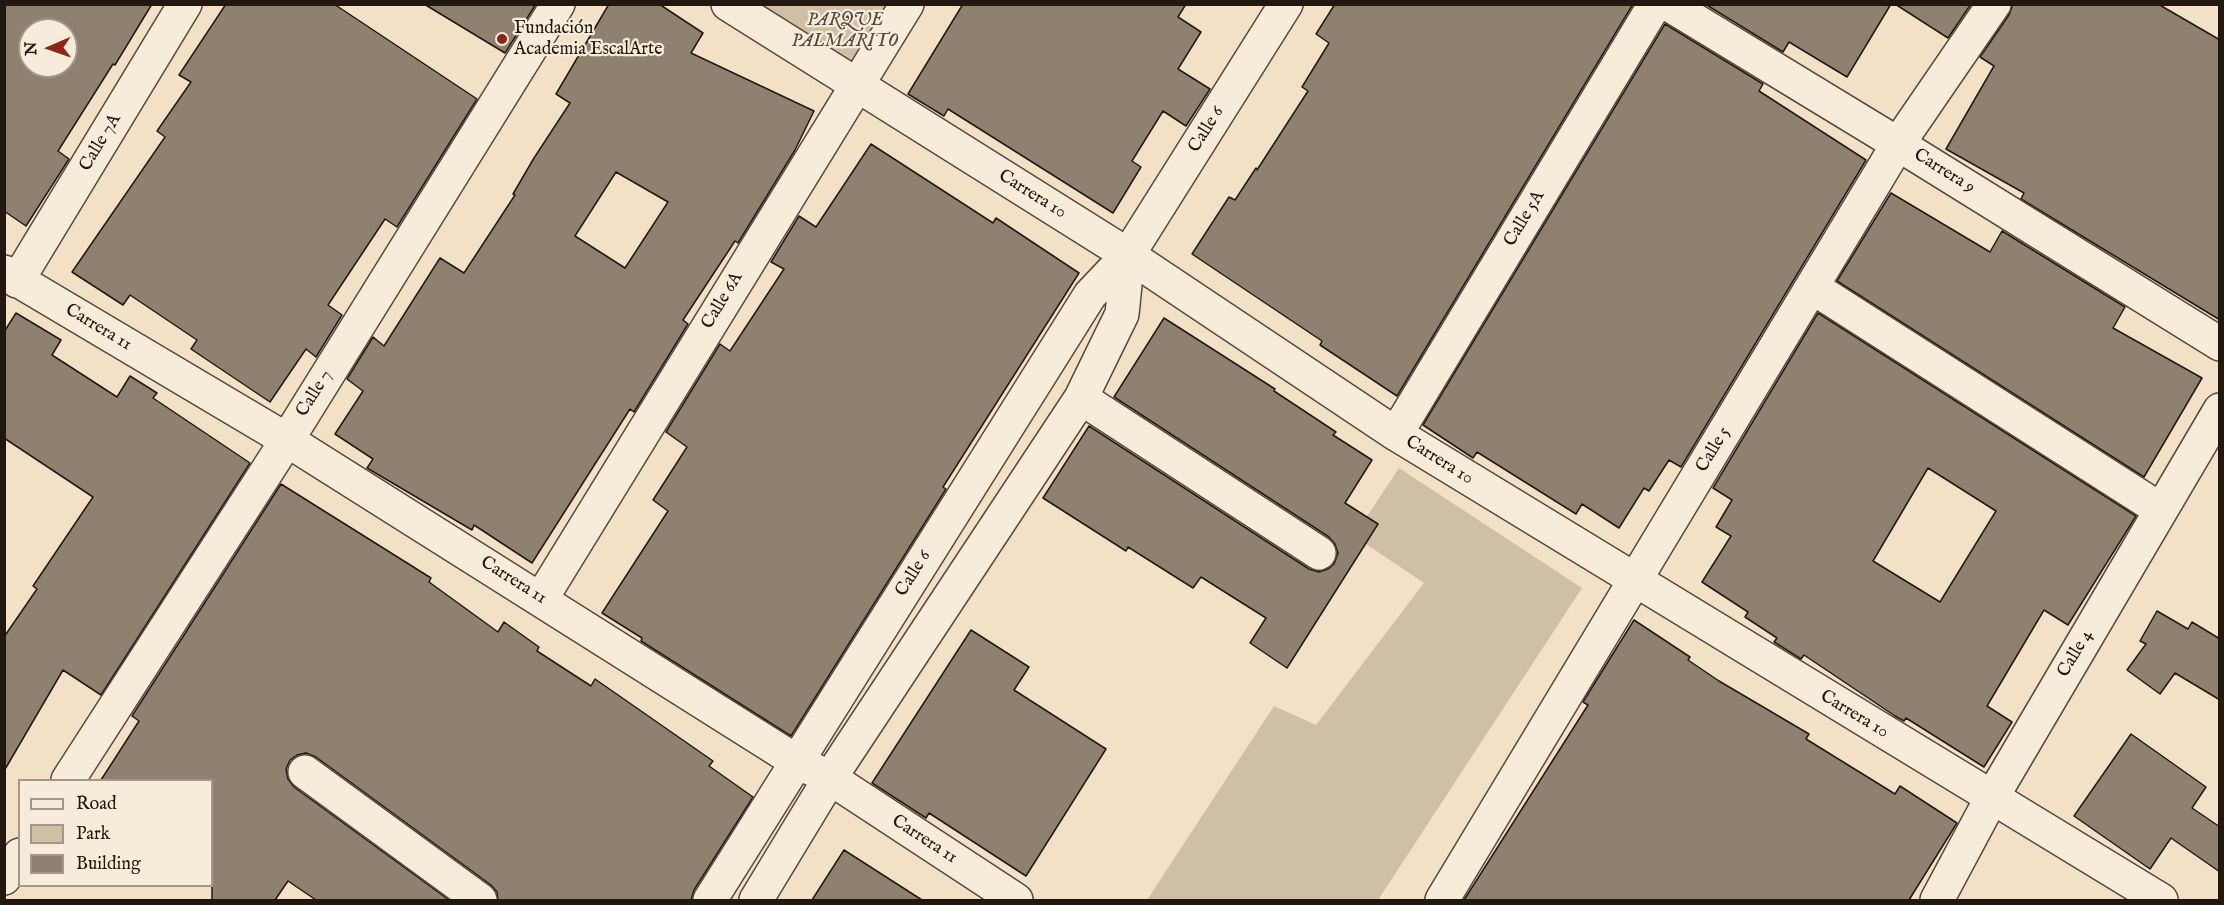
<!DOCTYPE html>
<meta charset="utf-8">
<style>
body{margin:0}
#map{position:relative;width:2224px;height:905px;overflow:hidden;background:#f2e1c6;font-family:"IM FELL English",serif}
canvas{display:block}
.frame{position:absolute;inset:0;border:6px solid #221810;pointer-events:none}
.legend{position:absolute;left:18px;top:779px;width:195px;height:108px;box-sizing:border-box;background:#f7ecda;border:2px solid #a29789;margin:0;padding:8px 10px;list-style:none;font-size:18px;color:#221810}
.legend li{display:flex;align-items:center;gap:12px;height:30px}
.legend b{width:30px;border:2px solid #a29789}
.north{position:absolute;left:18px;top:18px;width:60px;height:60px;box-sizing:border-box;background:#f7ecda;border:2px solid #a29789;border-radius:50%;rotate:268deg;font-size:16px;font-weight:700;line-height:24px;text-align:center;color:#221810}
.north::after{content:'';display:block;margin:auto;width:21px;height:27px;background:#8f2418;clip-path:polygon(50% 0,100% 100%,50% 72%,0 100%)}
</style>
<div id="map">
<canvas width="2224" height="905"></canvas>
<div class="frame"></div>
<ul class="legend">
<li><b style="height:8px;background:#f7ecda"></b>Road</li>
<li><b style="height:16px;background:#cfbfa7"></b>Park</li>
<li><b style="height:16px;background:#8e816f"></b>Building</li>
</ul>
<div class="north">N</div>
</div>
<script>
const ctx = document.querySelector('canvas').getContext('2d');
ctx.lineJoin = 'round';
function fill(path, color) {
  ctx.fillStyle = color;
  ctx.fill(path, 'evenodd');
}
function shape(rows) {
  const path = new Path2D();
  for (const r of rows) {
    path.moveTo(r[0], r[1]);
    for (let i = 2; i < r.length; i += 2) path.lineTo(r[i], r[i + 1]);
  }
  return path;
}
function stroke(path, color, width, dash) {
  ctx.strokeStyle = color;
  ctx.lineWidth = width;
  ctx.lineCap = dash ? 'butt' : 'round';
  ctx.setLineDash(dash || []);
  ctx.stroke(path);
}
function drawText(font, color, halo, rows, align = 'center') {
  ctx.font = font + ' "IM FELL English",serif';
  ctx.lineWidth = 4.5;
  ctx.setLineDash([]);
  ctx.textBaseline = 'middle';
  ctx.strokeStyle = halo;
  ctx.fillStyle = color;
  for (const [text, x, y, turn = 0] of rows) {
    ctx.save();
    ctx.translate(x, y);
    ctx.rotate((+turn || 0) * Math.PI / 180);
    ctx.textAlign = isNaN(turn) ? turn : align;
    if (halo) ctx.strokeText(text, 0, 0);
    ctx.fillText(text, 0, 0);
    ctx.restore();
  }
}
fill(shape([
 [759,5,892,5,853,69],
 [1399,468,1582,588,1378,900,1147,900,1274,706,1316,725,1424,583,1354,536]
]), '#cfbfa7');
const building = shape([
 [4,4,152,4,115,65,113,64,58,151,69,159,26,226,4,211,4,4],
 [30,30,66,30,66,66,30,66,30,30],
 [226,4,334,4,477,99,397,227,385,219,328,305,342,315,316,357,306,349,270,402,191,349,197,340,130,295,123,305,72,272,165,137,157,131,191,82,179,75,226,4],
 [424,4,536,4,505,53,424,4],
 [609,4,659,4,703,33,691,53,814,111,795,150,738,243,735,241,683,320,688,324,634,412,630,409,532,563,474,525,472,530,367,468,373,459,335,434,363,391,347,379,373,337,384,346,440,258,464,273,515,195,513,194,534,158,570,103,556,94,609,4],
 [616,172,668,202,625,268,575,236,616,172],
 [963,4,1186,4,1178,17,1201,32,1178,69,1210,89,1186,126,1163,111,1132,161,1141,167,1113,213,948,109,944,116,908,94,963,4],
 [1335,4,1633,4,1397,396,1320,345,1322,341,1192,254,1229,197,1235,200,1256,168,1257,170,1308,91,1302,87,1329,43,1316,34,1335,4],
 [1705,4,1891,4,1847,77,1789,42,1783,52,1705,4],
 [1895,4,1971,4,1948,38,1895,4],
 [2013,4,2158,4,2220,40,2220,320,2021,199,2024,193,1946,149,1994,66,1980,57,2009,15,2013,4],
 [1665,24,1763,84,1759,91,1866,160,1681,467,1669,460,1649,491,1644,488,1619,528,1582,504,1576,514,1477,452,1473,458,1423,425,1665,24],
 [871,144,993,223,996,218,1079,273,943,487,946,489,791,736,641,641,642,638,602,613,668,511,653,500,687,447,666,432,720,344,730,351,784,269,771,262,799,216,816,227,871,144],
 [1891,193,1990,252,2002,231,2125,307,2113,328,2202,378,2144,477,1837,281,1891,193],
 [16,313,61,340,52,355,117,397,130,376,157,393,153,398,250,463,101,695,63,670,4,771,4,637,37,589,33,586,93,497,4,438,4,332,16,313],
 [1818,313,2136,516,2068,625,2044,610,1987,706,2012,722,1984,767,1906,718,1904,721,1895,716,1804,655,1801,659,1774,642,1777,638,1745,617,1748,612,1702,582,1731,536,1716,527,1732,500,1713,488,1818,313],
 [1928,468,1996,511,1940,602,1873,561,1928,468],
 [1164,318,1275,389,1274,391,1336,432,1333,435,1372,460,1345,503,1378,524,1287,668,1250,643,1266,618,1201,577,1193,588,1128,547,1126,551,1043,498,1089,426,1309,569,1319,572,1328,569,1334,564,1338,553,1335,544,1329,537,1114,397,1164,318],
 [281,484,431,578,429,582,498,632,504,622,539,647,537,651,591,686,595,679,713,761,709,766,753,797,694,890,691,900,498,900,497,892,491,885,316,757,306,753,297,755,290,760,286,769,288,779,294,787,449,900,316,900,288,881,275,900,212,900,212,780,101,780,139,721,132,716,281,484],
 [2157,611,2188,629,2192,622,2220,639,2220,700,2175,673,2160,694,2127,670,2146,644,2140,641,2157,611],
 [1634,620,1690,657,1688,660,1719,681,1809,734,1806,739,1895,794,1900,786,1957,823,1909,900,1464,900,1588,705,1583,702,1634,620],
 [971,630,1029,667,1014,690,1106,749,1026,876,929,813,926,818,872,783,971,630],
 [2131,734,2206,787,2192,808,2220,827,2220,872,2171,838,2150,869,2074,816,2131,734],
 [844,850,922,900,812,900,844,850]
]);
fill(building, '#8e816f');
stroke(building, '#221810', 1.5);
const minor = shape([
 [728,4,1128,255,1396,434,2161,900],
 [1668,4,1898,144,2220,344],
 [4,272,287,440,796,761,830,778,1016,900],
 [17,281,185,4],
 [1812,287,2161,510],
 [1081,398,1319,553],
 [1396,434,1655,4],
 [541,599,907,4],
 [305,772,480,900],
 [68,780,287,440,558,4],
 [4,878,20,855],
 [710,900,1090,295,1128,255,1286,4],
 [756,900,830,778,1081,398,1122,314,1128,255],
 [1442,900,1898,144,1994,4],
 [1937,900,1991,799,2220,410]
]);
stroke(minor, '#564a3e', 36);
stroke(minor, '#f7ecda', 33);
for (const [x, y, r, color] of [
 [502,39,6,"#8f2418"]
]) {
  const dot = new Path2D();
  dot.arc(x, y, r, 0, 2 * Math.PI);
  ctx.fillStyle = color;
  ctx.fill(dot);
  stroke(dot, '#f7ecda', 2);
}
drawText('italic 18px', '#564a3d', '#f7ecda', [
 ["PARQUE",845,21],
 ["PALMARITO",845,42]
]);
drawText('18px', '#221810', '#f7ecda', [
 ["Fundación",514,29],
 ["Academia EscalArte",514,50]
], 'left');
drawText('18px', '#221810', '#f7ecda', [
 ["Calle 6",1207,130,-58],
 ["Calle 7A",101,143,-59],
 ["Carrera 9",1944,172,32],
 ["Carrera 10",1032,195,32],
 ["Calle 5A",1525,219,-59],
 ["Calle 6A",723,301,-59],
 ["Carrera 11",98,328,31],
 ["Calle 7",315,394,-58],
 ["Calle 5",1714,450,-59],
 ["Carrera 10",1439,461,32],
 ["Calle 6",914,574,-58],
 ["Carrera 11",513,581,32],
 ["Calle 4",2076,654,-59],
 ["Carrera 10",1854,715,31],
 ["Carrera 11",924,840,33]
]);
</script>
